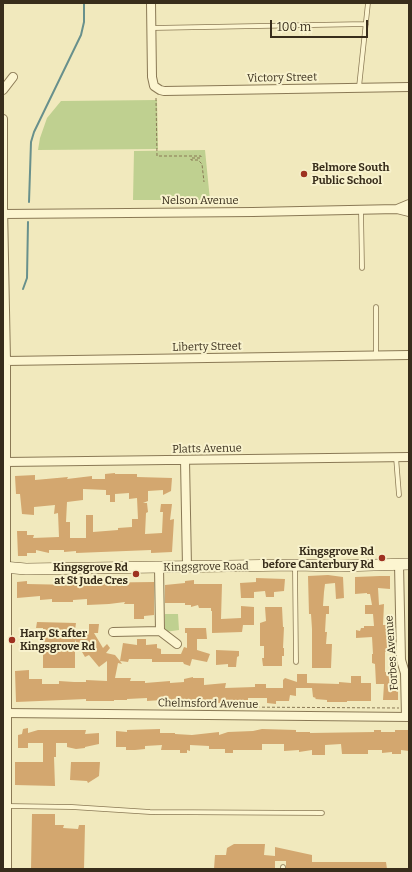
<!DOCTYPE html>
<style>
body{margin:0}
#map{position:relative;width:412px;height:872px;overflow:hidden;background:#f1e9bd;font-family:Bitter,serif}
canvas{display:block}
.frame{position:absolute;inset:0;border:4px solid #382d1b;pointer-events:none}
.scale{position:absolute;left:270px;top:20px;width:98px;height:18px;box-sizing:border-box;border:2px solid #382d1b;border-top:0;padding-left:5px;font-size:12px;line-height:14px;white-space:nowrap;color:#382d1b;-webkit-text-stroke:3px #f8f2cd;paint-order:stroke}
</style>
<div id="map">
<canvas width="412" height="872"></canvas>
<div class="frame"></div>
<div class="scale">100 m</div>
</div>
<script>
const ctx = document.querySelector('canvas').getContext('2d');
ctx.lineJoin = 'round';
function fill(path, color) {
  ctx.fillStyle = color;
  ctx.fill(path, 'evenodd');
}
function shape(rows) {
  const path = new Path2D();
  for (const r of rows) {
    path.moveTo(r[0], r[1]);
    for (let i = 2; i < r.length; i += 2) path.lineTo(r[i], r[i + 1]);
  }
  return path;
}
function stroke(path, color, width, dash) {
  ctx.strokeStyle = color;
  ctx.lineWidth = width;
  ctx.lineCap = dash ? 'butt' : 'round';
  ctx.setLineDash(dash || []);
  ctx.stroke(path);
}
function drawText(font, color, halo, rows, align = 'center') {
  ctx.font = font + ' Bitter,serif';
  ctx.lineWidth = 4;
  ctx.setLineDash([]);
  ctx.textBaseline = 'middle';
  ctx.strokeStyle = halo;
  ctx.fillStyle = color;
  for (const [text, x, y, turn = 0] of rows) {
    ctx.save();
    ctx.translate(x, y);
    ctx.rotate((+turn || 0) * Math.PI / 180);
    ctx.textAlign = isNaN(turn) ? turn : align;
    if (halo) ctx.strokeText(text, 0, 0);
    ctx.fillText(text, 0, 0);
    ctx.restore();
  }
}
fill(shape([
 [157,100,158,149,38,150,40,138,47,118,61,101],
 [205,150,210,200,133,200,134,151],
 [165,614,178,614,179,630,165,632]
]), '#bfd090');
stroke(shape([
 [29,202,31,142,34,132,81,35,84,22,84,3],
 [23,289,27,278,28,222]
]), '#68908c', 2);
fill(shape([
 [115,473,115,474,137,474,137,477,172,478,171,491,163,495,163,490,148,491,148,501,143,503,147,503,148,512,146,513,145,534,162,533,163,512,160,512,161,504,172,504,170,520,174,519,172,552,151,553,151,550,76,553,76,551,64,552,64,550,49,550,49,553,36,550,36,553,27,553,27,556,18,556,17,531,27,531,27,535,34,535,33,538,59,537,58,513,54,514,55,505,34,507,34,515,22,514,20,494,16,494,15,476,35,475,35,480,68,477,67,479,92,476,92,479,105,479,105,474],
 [83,489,106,490,106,495,110,495,110,502,115,502,115,494,129,493,129,499,137,498,138,519,132,519,132,527,118,528,118,530,93,532,93,515,86,515,86,538,70,538,70,522,66,522,67,502,83,500],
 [328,575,343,577,344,598,336,599,335,583,325,584,324,592,323,606,329,606,329,614,326,614,325,632,327,632,326,644,332,644,331,668,312,668,312,629,311,614,309,614,308,576],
 [380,576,390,576,390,589,378,588,379,605,384,604,383,625,388,625,388,643,390,643,388,652,385,652,385,672,398,671,398,700,383,700,384,684,376,684,375,664,372,663,372,654,373,654,372,637,356,638,356,630,360,631,361,628,364,628,364,626,374,626,373,614,365,614,365,605,372,605,370,594,367,594,367,593,355,594,355,577],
 [256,578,285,579,284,591,274,592,274,597,266,597,265,591,254,592,254,598,241,598,240,583,256,582],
 [194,580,194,584,222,584,221,619,241,618,241,606,254,607,254,625,243,625,242,632,212,633,212,611,211,611,211,608,199,608,198,605,191,607,191,605,185,605,185,603,165,603,165,585,185,583,185,581],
 [27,581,27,584,75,585,75,583,154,582,154,615,144,616,144,619,134,619,134,604,124,604,125,602,109,604,87,605,87,599,73,600,73,602,52,602,52,599,40,600,40,596,17,598,17,582],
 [265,607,282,607,283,627,284,627,283,648,284,648,284,656,282,656,282,666,263,666,262,658,264,658,264,646,260,646,260,623,266,621],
 [37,622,76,623,75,630,89,630,89,624,99,624,98,633,94,633,103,648,107,644,110,648,106,653,115,655,120,661,123,643,137,645,137,639,146,639,146,645,157,644,157,648,161,649,161,654,181,654,184,647,187,648,187,633,185,633,185,628,206,628,207,639,197,639,197,650,210,654,207,662,192,659,190,666,184,664,183,662,152,662,152,659,129,659,128,662,120,661,122,664,118,663,115,678,131,678,130,681,145,681,145,683,170,681,170,683,184,682,184,679,193,677,193,678,204,678,204,685,226,683,225,688,255,687,255,684,266,684,266,688,283,688,283,680,285,678,297,682,297,674,307,674,307,683,339,684,339,682,351,683,351,676,361,676,361,683,371,683,371,701,347,701,347,702,327,702,327,700,315,699,316,698,313,697,312,688,296,688,296,696,290,695,289,701,276,701,276,704,267,703,267,698,248,698,248,701,236,701,236,703,206,703,206,700,182,700,182,702,162,702,162,700,147,701,147,698,127,699,127,700,114,700,114,701,86,701,86,699,16,702,15,671,29,670,29,679,42,679,42,684,59,684,59,681,74,682,86,682,86,680,107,681,107,661,99,667,89,655,85,657,75,640,75,668,43,668,43,628,36,628],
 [216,650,239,651,239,656,237,657,236,667,228,667,228,664,216,665],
 [28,728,28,733,38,730,86,730,85,734,99,733,99,744,85,747,85,748,76,749,67,747,67,743,56,743,56,757,54,757,55,786,15,785,15,762,43,762,43,743,28,743,28,748,18,748,18,735,22,734,23,729],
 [160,729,160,733,175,733,175,734,192,735,219,732,219,735,228,732,253,731,262,729,296,730,296,732,310,732,310,733,374,732,374,730,381,730,381,732,395,732,395,730,409,730,409,751,401,750,401,754,392,754,392,752,382,753,382,750,368,750,368,754,342,754,341,744,325,745,325,755,312,755,312,750,299,752,299,750,284,751,284,744,262,744,262,750,233,750,233,753,225,753,225,749,209,749,209,746,190,745,190,751,187,750,187,753,180,753,180,750,161,750,162,745,145,746,145,749,135,750,126,750,126,747,116,747,116,731,127,732,127,730],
 [71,762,100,762,99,776,88,783,87,781,70,780],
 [32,814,55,814,55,825,64,825,63,828,78,829,79,825,85,825,84,869,31,869],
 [234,844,265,844,264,855,275,856,275,847,312,855,312,862,386,862,387,869,286,869,286,861,275,861,275,869,214,869,215,855,226,855,227,848]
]), '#d3a76f');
const service = shape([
 [152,28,366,24],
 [359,87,368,3],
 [361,210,362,268],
 [376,356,376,307],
 [396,457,399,495],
 [295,567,296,662],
 [7,806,72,807,150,812,322,813],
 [283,867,283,869]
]);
const minor = shape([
 [151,3,152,77,154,86,160,90,164,91,409,87],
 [3,90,13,77],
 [3,119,3,207,6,361,6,568],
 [397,209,409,212],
 [3,214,253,212,397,209,409,204],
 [6,361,409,355],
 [185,460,187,567],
 [6,462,409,457],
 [399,564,401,660,405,673,406,717],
 [159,567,160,631,177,644],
 [113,632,160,631],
 [6,713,409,717]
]);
const tertiary = shape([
 [6,568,6,869]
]);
const secondary = shape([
 [3,567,26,569,295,565,339,566,409,564]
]);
stroke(service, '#8a7955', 5.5);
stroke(minor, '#8a7955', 10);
stroke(tertiary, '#8a7955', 12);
stroke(secondary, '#6c5a38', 12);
stroke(shape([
 [156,98,157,156,201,156,201,158,191,158,191,160,198,160,202,164,204,182],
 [232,707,399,708]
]), '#8a7955', 1, [3, 2]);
stroke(service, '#fcf5d0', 4);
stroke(minor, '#fcf5d0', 8);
stroke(tertiary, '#fcf5d0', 10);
stroke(secondary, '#fcf5d0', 11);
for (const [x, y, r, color] of [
 [304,174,4,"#9e3120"],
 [382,558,4,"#9e3120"],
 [136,574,4,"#9e3120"],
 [12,640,4,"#9e3120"]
]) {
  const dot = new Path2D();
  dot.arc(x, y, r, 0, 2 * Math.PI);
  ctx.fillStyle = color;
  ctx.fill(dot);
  stroke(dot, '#f8f2cd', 1.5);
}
drawText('11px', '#382d1b', '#f8f2cd', [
 ["Victory Street",282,78,-1],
 ["Nelson Avenue",200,201],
 ["Liberty Street",207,347,-1],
 ["Platts Avenue",207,449,-1],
 ["Kingsgrove Road",206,567,-1],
 ["Forbes Avenue",392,653,-94],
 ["Chelmsford Avenue",208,704,1]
]);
drawText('bold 11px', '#382d1b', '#f8f2cd', [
 ["Belmore South",312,168],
 ["Public School",312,181],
 ["Kingsgrove Rd",374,552,"right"],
 ["before Canterbury Rd",374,565,"right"],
 ["Kingsgrove Rd",128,568,"right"],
 ["at St Jude Cres",128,581,"right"],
 ["Harp St after",20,634],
 ["Kingsgrove Rd",20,647]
], 'left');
</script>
